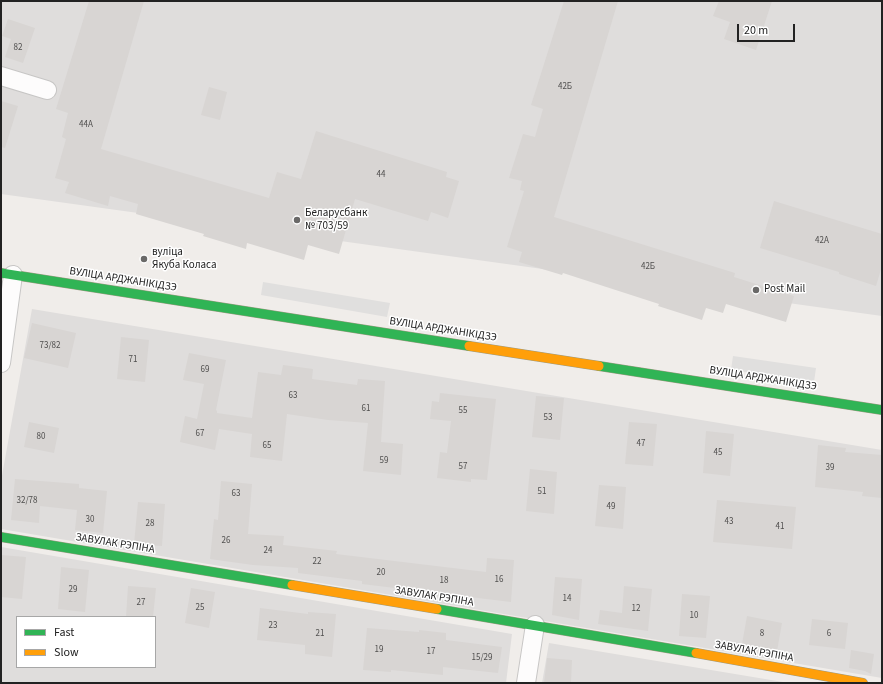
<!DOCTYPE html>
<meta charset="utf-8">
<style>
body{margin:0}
#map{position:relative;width:883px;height:684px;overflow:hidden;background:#f0edea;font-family:"Source Sans 3",sans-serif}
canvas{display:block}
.frame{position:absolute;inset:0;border:2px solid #222;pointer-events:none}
.legend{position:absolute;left:16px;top:616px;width:140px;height:52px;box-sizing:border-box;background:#fff;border:1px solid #a7a7a7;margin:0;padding:5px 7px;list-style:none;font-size:12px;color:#222}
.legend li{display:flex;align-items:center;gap:8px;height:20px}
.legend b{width:20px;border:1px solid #a7a7a7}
.scale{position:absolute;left:737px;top:24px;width:58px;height:18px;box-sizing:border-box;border:2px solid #222;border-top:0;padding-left:5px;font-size:12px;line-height:14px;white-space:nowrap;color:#222;-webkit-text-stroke:3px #fff;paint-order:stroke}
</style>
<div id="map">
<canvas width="883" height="684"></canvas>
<div class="frame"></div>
<ul class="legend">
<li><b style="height:5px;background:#30b455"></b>Fast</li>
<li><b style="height:5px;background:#ff9f0a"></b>Slow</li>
</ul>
<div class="scale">20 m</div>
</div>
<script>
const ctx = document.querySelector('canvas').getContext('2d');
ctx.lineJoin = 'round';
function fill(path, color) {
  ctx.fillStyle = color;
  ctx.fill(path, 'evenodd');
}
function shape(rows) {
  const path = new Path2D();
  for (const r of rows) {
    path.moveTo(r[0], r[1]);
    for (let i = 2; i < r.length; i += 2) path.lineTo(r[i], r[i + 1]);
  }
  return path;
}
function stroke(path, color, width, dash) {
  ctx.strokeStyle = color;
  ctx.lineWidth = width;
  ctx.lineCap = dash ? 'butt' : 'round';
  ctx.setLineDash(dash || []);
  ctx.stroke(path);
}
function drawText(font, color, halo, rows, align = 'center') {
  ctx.font = font + ' "Source Sans 3",sans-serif';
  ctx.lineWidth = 3;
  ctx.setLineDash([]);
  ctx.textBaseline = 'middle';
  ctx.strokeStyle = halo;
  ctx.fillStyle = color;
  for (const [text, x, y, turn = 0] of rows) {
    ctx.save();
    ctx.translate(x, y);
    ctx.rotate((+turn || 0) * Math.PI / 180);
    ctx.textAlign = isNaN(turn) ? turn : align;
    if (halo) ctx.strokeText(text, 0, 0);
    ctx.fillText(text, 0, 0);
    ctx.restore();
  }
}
fill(shape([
 [1,1,882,1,882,316,1,194],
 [32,309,882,450,882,678,1,529,1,481],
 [1,547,512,634,506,683,1,683],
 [17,617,155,617,155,667,17,667],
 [549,643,789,683,542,683]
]), '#dfdddc');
fill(shape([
 [263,282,390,303,387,317,261,295],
 [733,356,816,368,814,382,731,370]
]), '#e0dfde');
fill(shape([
 [89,1,144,1,101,149,269,198,277,172,301,179,316,131,447,172,446,177,459,181,448,218,431,212,428,221,355,199,339,254,308,245,304,260,247,243,246,249,203,236,204,234,136,214,138,204,110,196,108,206,65,193,69,182,55,178,66,139,62,137,68,113,56,109],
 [564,1,618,1,554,217,735,273,734,277,794,296,786,322,726,304,723,313,706,308,702,320,658,306,659,304,563,273,562,275,519,262,522,252,507,247,524,191,520,190,522,181,509,178,523,134,535,137,543,109,531,105],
 [719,1,772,1,756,50,724,39,730,22,713,16],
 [8,19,35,28,23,63,5,57,11,39,2,36],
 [209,87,227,92,220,120,201,115],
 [1,101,18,106,5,148,1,147],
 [774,201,882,234,882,266,876,286,839,274,839,272,760,248],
 [32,323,76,333,68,368,24,358],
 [121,337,149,340,145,382,117,379],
 [189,353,226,360,216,410,217,411,217,413,252,418,258,372,281,375,283,365,313,369,312,379,357,385,358,379,385,381,381,442,403,444,401,475,363,471,368,423,328,420,287,414,282,461,250,457,252,434,219,429,215,450,180,442,185,416,197,419,204,384,183,380],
 [440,393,496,399,487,480,471,479,471,482,437,478,440,452,447,453,451,421,430,419,432,401,439,402],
 [536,396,564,398,560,440,532,437],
 [29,422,59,428,54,453,24,447],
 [629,422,657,424,653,466,625,464],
 [706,431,734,434,730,476,703,473],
 [818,445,846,448,845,452,882,455,882,498,862,496,863,492,815,487],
 [530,469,557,472,554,514,526,511],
 [15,479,79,484,79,488,107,491,103,533,75,530,77,510,40,506,39,523,11,520],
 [221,481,252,484,248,534,284,536,283,545,337,551,336,554,486,572,487,558,514,560,511,602,362,584,362,581,298,573,298,568,253,565,210,559,214,519,218,520],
 [599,485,626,487,623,529,595,526],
 [717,500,796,507,792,549,713,542],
 [138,502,165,504,162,546,134,544],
 [1,555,26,557,22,599,1,597],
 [61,567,89,570,85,612,58,609],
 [555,577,582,579,579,620,552,615],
 [128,586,156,588,153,617,126,617],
 [624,586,652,589,648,631,598,624,600,610,622,613],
 [191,588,215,592,209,628,185,623],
 [682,594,710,596,706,638,679,636],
 [260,608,308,614,308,612,336,614,332,657,305,654,305,645,257,640],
 [747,616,782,623,777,651,742,644],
 [812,619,848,623,845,649,809,645],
 [367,628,419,632,419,630,446,633,446,640,502,647,498,673,443,667,443,675,391,670,391,672,363,670],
 [851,650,874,654,871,674,865,671,849,668],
 [547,658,572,660,571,683,544,683]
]), '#d8d5d3');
const street = shape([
 [1,76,47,90],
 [1,363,13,275],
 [526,683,535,625]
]);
const fast = shape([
 [1,273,469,346],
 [599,366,882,410],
 [1,537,292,585],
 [437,609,696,653]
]);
const slow = shape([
 [469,346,599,366],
 [292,585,437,609],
 [696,653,863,683]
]);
stroke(street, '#c7c6c5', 20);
stroke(fast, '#9c9a81', 10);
stroke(slow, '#9c9a81', 10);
stroke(street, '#fdfcfc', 18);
stroke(fast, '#30b455', 9);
stroke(slow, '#ff9f0a', 9);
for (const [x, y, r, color] of [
 [297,220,4,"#6a6968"],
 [144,259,4,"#6a6968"],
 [756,290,4,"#6a6968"]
]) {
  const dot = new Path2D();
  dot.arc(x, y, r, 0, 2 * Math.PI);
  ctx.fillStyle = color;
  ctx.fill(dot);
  stroke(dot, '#fff', 1.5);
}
drawText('9px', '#504f4e', null, [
 ["82",18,48],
 ["42Б",565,87],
 ["44А",86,125],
 ["44",381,175],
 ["42А",822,241],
 ["42Б",648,267],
 ["73/82",50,346],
 ["71",133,360],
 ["69",205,370],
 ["63",293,396],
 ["61",366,409],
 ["55",463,411],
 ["53",548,418],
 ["67",200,434],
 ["80",41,437],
 ["47",641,444],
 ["65",267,446],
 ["45",718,453],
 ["59",384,461],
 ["57",463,467],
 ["39",830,468],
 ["51",542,492],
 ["63",236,494],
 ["32/78",27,501],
 ["49",611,507],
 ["30",90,520],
 ["43",729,522],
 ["28",150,524],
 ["41",780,527],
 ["26",226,541],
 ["24",268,551],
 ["22",317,562],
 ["20",381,573],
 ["16",499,580],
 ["18",444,581],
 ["29",73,590],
 ["14",567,599],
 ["27",141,603],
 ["25",200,608],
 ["12",636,609],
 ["10",694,616],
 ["23",273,626],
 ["21",320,634],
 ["8",762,634],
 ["6",829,634],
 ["19",379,650],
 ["17",431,652],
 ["15/29",482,658]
]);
drawText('11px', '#222', '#fff', [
 ["Беларусбанк",305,214],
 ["№ 703/59",305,227],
 ["вуліца",152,253],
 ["Якуба Коласа",152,266],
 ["Post Mail",764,290]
], 'left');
drawText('11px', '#222', '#fff', [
 ["ВУЛІЦА АРДЖАНІКІДЗЭ",123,280,9],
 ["ВУЛІЦА АРДЖАНІКІДЗЭ",443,330,9],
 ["ВУЛІЦА АРДЖАНІКІДЗЭ",763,379,9],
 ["ЗАВУЛАК РЭПІНА",115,544,9],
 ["ЗАВУЛАК РЭПІНА",434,597,9],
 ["ЗАВУЛАК РЭПІНА",754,652,10]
]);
</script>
